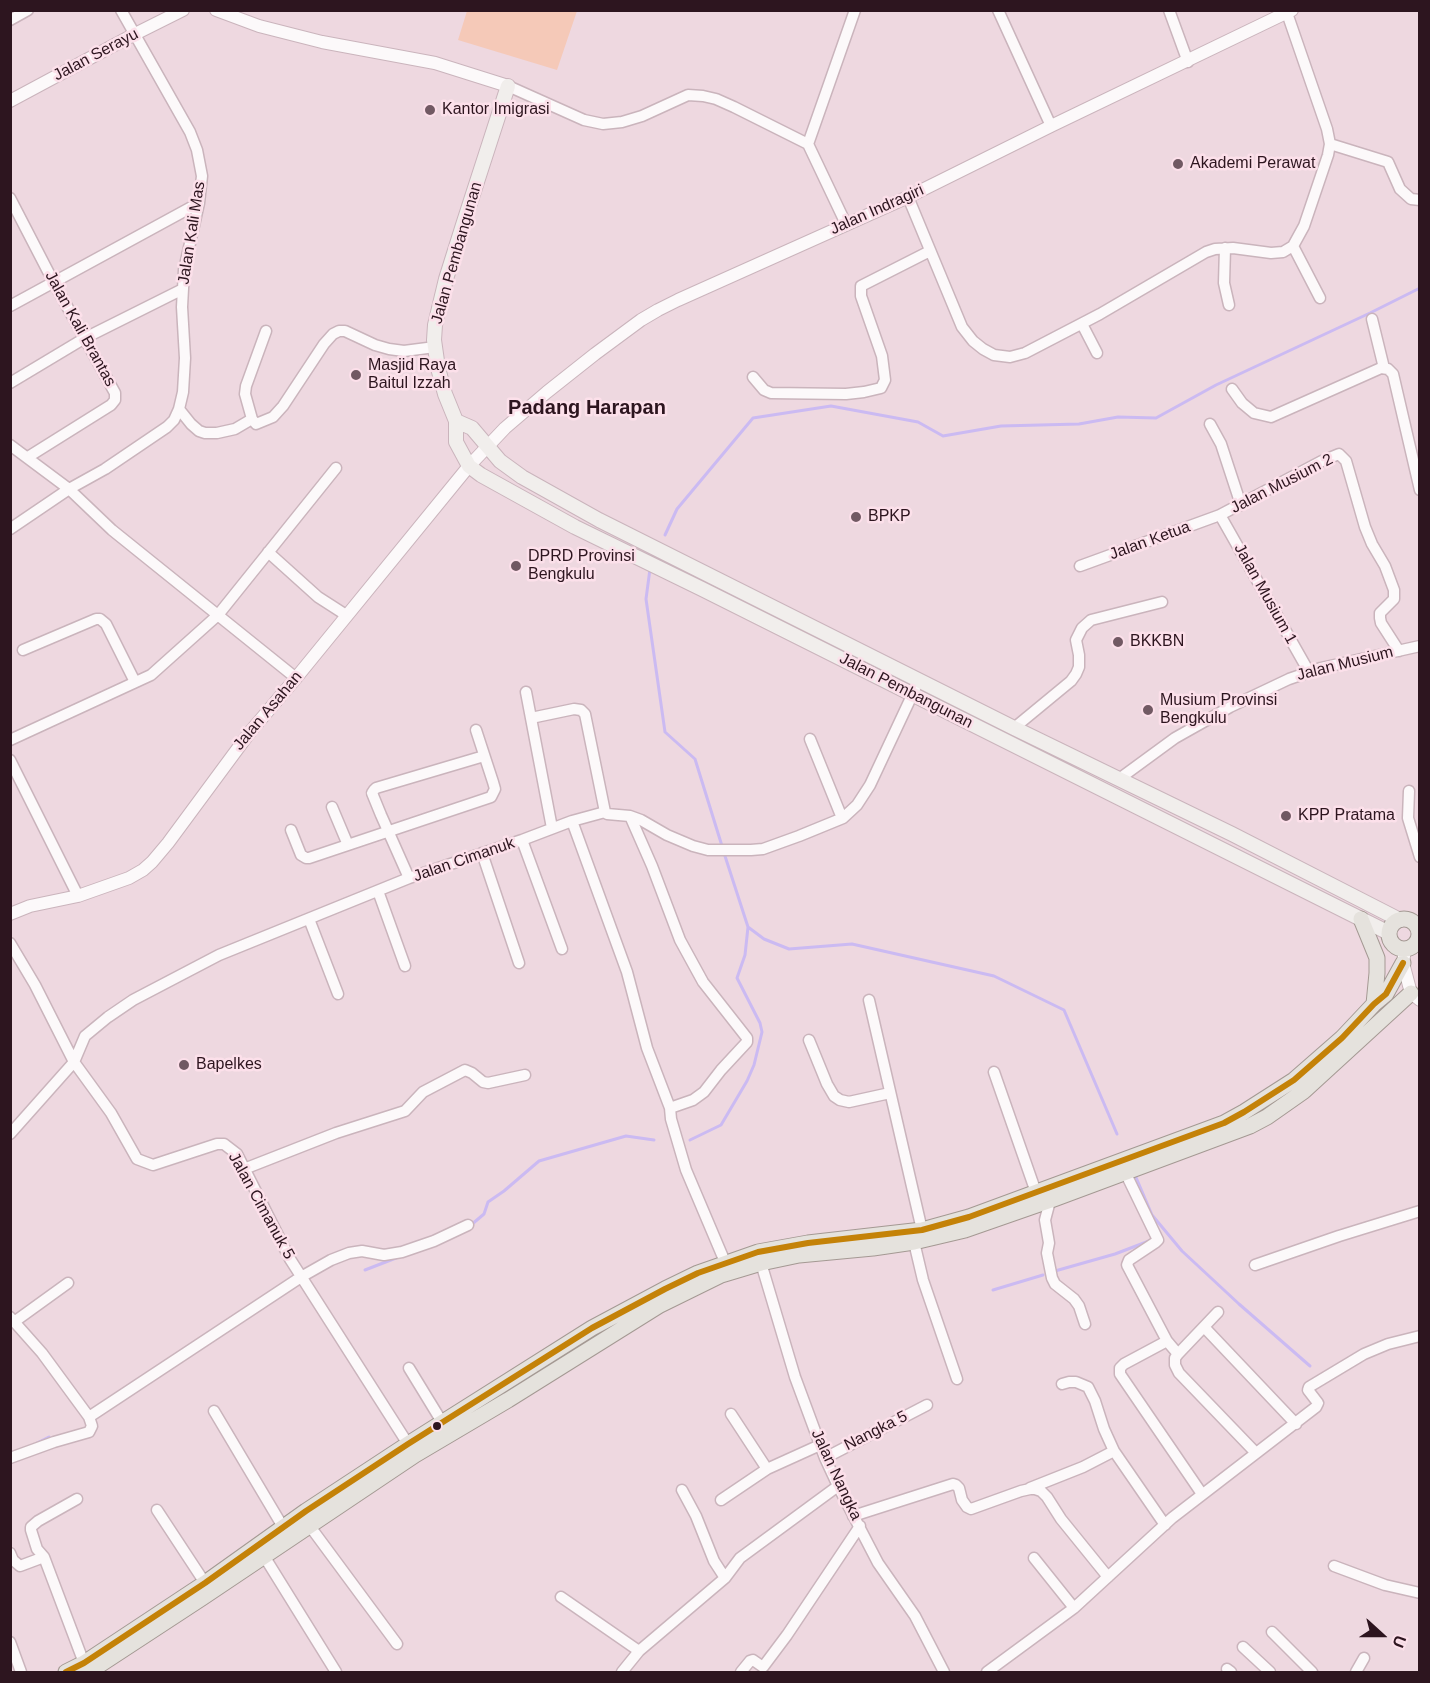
<!DOCTYPE html>
<style>
body{margin:0}
#map{position:relative;width:1430px;height:1683px;overflow:hidden;background:#eed8e0;font-family:Helvetica,sans-serif}
canvas{display:block}
.frame{position:absolute;inset:0;border:12px solid #2d151f;pointer-events:none}
.north{position:absolute;left:1352px;top:1605px;width:60px;height:60px;-webkit-text-stroke:4px #fce0ea;paint-order:stroke;rotate:111deg;font-size:16px;font-weight:700;line-height:24px;text-align:center;color:#2d151f}
.north::after{content:'';display:block;margin:auto;width:21px;height:27px;background:#2d151f;clip-path:polygon(50% 0,100% 100%,50% 72%,0 100%)}
</style>
<div id="map">
<canvas width="1430" height="1683"></canvas>
<div class="frame"></div>
<div class="north">U</div>
</div>
<script>
const ctx = document.querySelector('canvas').getContext('2d');
ctx.lineJoin = 'round';
function fill(path, color) {
  ctx.fillStyle = color;
  ctx.fill(path, 'evenodd');
}
function shape(rows) {
  const path = new Path2D();
  for (const r of rows) {
    if (r.length === 3) {
      path.moveTo(r[0] + r[2], r[1]);
      path.arc(r[0], r[1], r[2], 0, 2 * Math.PI);
      continue;
    }
    path.moveTo(r[0], r[1]);
    for (let i = 2; i < r.length; i += 2) path.lineTo(r[i], r[i + 1]);
  }
  return path;
}
function stroke(path, color, width, dash) {
  ctx.strokeStyle = color;
  ctx.lineWidth = width;
  ctx.lineCap = dash ? 'butt' : 'round';
  ctx.setLineDash(dash || []);
  ctx.stroke(path);
}
function drawText(font, color, halo, rows, align = 'center') {
  ctx.font = font + ' Helvetica,sans-serif';
  ctx.lineWidth = 5;
  ctx.setLineDash([]);
  ctx.textBaseline = 'middle';
  ctx.strokeStyle = halo;
  ctx.fillStyle = color;
  for (const [text, x, y, turn = 0] of rows) {
    ctx.save();
    ctx.translate(x, y);
    ctx.rotate((+turn || 0) * Math.PI / 180);
    ctx.textAlign = isNaN(turn) ? turn : align;
    if (halo) ctx.strokeText(text, 0, 0);
    ctx.fillText(text, 0, 0);
    ctx.restore();
  }
}
fill(shape([
 [467,11,467,10,577,11,557,70,458,40]
]), '#f5c9b8');
stroke(shape([
 [665,535,677,509,753,418,831,406,918,422,943,436,1001,426,1079,424,1118,417,1156,418,1216,385,1370,313,1420,288],
 [650,569,646,599,665,732,695,759,722,846],
 [724,853,748,927,764,939,789,949,852,944,994,976,1064,1010,1117,1134],
 [690,1140,721,1125,747,1081,754,1065,762,1032,760,1023,737,978,745,955,748,927],
 [1135,1175,1152,1215,1182,1251,1239,1304,1310,1366],
 [471,1225,484,1214,488,1202,504,1191,539,1161,626,1136,654,1140],
 [365,1270,396,1258],
 [1055,1271,1115,1254,1149,1241],
 [993,1290,1043,1275],
 [37,1443,49,1437]
]), '#cbbaf2', 3);
const minor = shape([
 [998,10,1051,126],
 [1169,10,1188,62],
 [10,20,28,10],
 [508,86,584,120,603,124,622,122,642,116,688,95,703,96,716,99,734,107,808,144],
 [1330,144,1388,162,1400,189,1411,199,1420,200],
 [908,197,962,327,973,341,983,349,994,355,1010,357,1025,353,1100,314,1206,252,1215,249,1233,248,1271,253,1283,252,1293,246,1304,226,1328,155,1330,144,1327,129,1287,13],
 [10,198,54,283,115,393,115,400,111,405,28,457],
 [846,224,808,144,855,10],
 [1293,246,1320,298],
 [1225,248,1224,283,1229,305],
 [10,306,199,203],
 [1372,319,1384,368],
 [1082,324,1097,353],
 [266,331,246,386,245,394,252,419,256,424,273,417,283,406,324,344,333,334,339,331,345,331,375,345,389,349,404,351,435,347],
 [753,377,764,390,771,393,846,394,864,392,881,388,885,380,882,356,861,296,861,286,930,251],
 [10,383,85,338,183,289],
 [1232,389,1242,403,1254,413,1271,417,1381,368,1388,369,1393,374,1420,490],
 [179,409,191,424,199,431,205,433,217,433,235,429,252,419],
 [1210,424,1221,444,1241,505],
 [10,445,69,489,105,469,167,427,174,420,179,409,183,392,185,358,182,307,184,270,199,203,202,176,197,150,190,132,121,10],
 [1220,515,1309,672],
 [10,529,69,489,112,530,296,678],
 [268,552,318,597,346,615],
 [1080,566,1220,515,1322,461,1339,454,1346,461,1365,527,1372,544,1385,566,1394,590,1394,599,1380,613,1380,618,1381,623,1399,651],
 [23,650,96,619,100,619,106,624,135,682],
 [526,692,552,828],
 [531,718,574,709,581,710,585,714,605,812],
 [1014,728,1071,681,1076,674,1079,667,1079,655,1076,640,1082,628,1091,620,1162,602],
 [810,739,842,818],
 [10,740,151,675,218,615,336,468],
 [10,760,78,896],
 [1119,779,1175,738,1230,707,1289,679,1321,668,1420,646],
 [1409,791,1408,818,1420,857],
 [332,807,348,845],
 [630,816,652,866,680,940,703,982,747,1038,747,1042,721,1070,704,1092,693,1100,670,1108],
 [572,821,627,972,647,1048,670,1108,671,1119,686,1170,725,1262],
 [291,830,301,855,306,858,309,858,491,797,495,789,493,782,476,730],
 [522,840,562,949],
 [482,853,519,963],
 [409,878,381,815,372,793,374,790,376,788,484,756],
 [378,891,405,966],
 [309,919,338,994],
 [10,943,35,985,74,1062,111,1113,137,1159,153,1165,217,1144,224,1144,237,1154,290,1259,408,1444],
 [869,1000,922,1230],
 [809,1040,827,1084,834,1096,840,1100,849,1102,890,1093],
 [994,1072,1038,1198],
 [10,1134,74,1062,85,1036,108,1017,133,1000,219,955,409,878,522,840,572,821,605,812,607,814,630,816,641,820,667,835,693,846,708,850,751,850,763,849,799,836,843,818,857,805,870,785,915,689],
 [244,1169,336,1133,405,1111,423,1092,465,1070,472,1073,483,1082,488,1083,525,1075],
 [1125,1172,1158,1240,1156,1242,1129,1260,1127,1265,1167,1341,1178,1354],
 [1050,1201,1045,1220,1049,1243,1047,1253,1052,1278,1055,1284,1074,1299,1079,1306,1085,1324],
 [914,1242,923,1280,957,1379],
 [761,1263,795,1377,825,1458,838,1486,878,1563,915,1616,944,1672],
 [1255,1265,1339,1236,1420,1211],
 [1218,1312,1178,1354,1175,1358,1175,1365,1179,1373,1256,1453],
 [10,1317,42,1353,89,1417,92,1426,89,1432,54,1442,10,1458],
 [14,1322,68,1283],
 [1204,1327,1296,1424],
 [1167,1341,1124,1364,1120,1368,1120,1374,1202,1494],
 [409,1368,442,1422],
 [1062,1384,1069,1382,1076,1382,1088,1387,1095,1401,1104,1429,1114,1451,1165,1525],
 [214,1411,286,1532],
 [731,1414,767,1469],
 [89,1417,301,1277,331,1260,349,1253,362,1251,384,1255,402,1252,434,1241,468,1225],
 [825,1458,927,1405],
 [1030,1488,1083,1467,1114,1451],
 [682,1490,696,1516,714,1561,725,1578],
 [77,1499,38,1521,31,1527,31,1530,37,1549,44,1557,84,1663],
 [721,1500,767,1469,820,1445],
 [157,1510,205,1583],
 [853,1516,953,1484,956,1485,959,1488,962,1500,967,1507,971,1509,1021,1491,1030,1489,1035,1489,1041,1491,1047,1497,1061,1519,1108,1577],
 [309,1525,397,1644],
 [10,1553,13,1560,20,1566,44,1557],
 [264,1556,336,1672],
 [1034,1558,1074,1608],
 [1334,1566,1385,1585,1420,1593],
 [561,1597,639,1651],
 [1272,1632,1312,1672],
 [10,1642,21,1672],
 [1243,1647,1270,1672],
 [1227,1669,1231,1672],
 [622,1672,639,1651,725,1578,740,1558,838,1486],
 [741,1672,750,1661,753,1660,763,1667,787,1635,860,1526],
 [987,1672,1074,1608,1172,1518,1316,1407,1318,1403,1308,1390,1309,1387,1364,1354,1388,1344,1420,1336],
 [1356,1672,1364,1658]
]);
const tertiary = shape([
 [216,10,259,26,322,42,435,63,508,86],
 [10,101,133,35,183,10],
 [10,914,30,906,78,896,129,878,143,870,152,862,168,843,250,732,296,678,469,466,505,428,547,392,595,354,641,320,658,310,678,300,908,197,1051,126,1292,10],
 [1405,949,1403,963,1411,993,1420,1000]
]);
const secondary = shape([
 [508,86,463,225,446,279,435,325,434,340,438,368,445,394,456,421,456,442,469,466,481,475,575,527,702,589,1389,933],
 [456,421,472,428,500,461,522,477,599,520,1014,728,1232,834,1400,920]
]);
const primary = shape([
 [1361,919,1377,958,1377,973,1374,1004],
 [1404,934,15],
 [66,1672,84,1663,205,1583,306,1511,408,1444,592,1328,665,1289,698,1273,758,1252,808,1243,922,1230,969,1217,1224,1123,1244,1112,1294,1080,1342,1038,1374,1004,1386,994,1403,963],
 [89,1672,202,1598,415,1455,508,1400,660,1305,721,1275,761,1263,799,1255,873,1248,914,1242,965,1230,1054,1199,1250,1126,1267,1117,1304,1091,1411,993]
]);
stroke(minor, '#cab4bc', 13);
stroke(tertiary, '#cab4bc', 14);
stroke(secondary, '#cab4bc', 16);
stroke(primary, '#a49993', 17);
stroke(minor, '#fcf9fa', 10);
stroke(tertiary, '#fcf9fa', 12);
stroke(secondary, '#f1eeec', 14);
stroke(primary, '#e5e2dd', 15);
stroke(shape([
 [66,1672,84,1663,205,1583,306,1511,408,1444,592,1328,665,1289,698,1273,758,1252,808,1243,922,1230,969,1217,1224,1123,1244,1112,1294,1080,1342,1038,1374,1004,1386,994,1403,963]
]), '#c48208', 6);
for (const [x, y, r, color] of [
 [430,110,6,"#715963"],
 [1178,164,6,"#715963"],
 [356,375,6,"#715963"],
 [856,517,6,"#715963"],
 [516,566,6,"#715963"],
 [1118,642,6,"#715963"],
 [1148,710,6,"#715963"],
 [1286,816,6,"#715963"],
 [184,1065,6,"#715963"],
 [437,1426,5,"#2d151f"]
]) {
  const dot = new Path2D();
  dot.arc(x, y, r, 0, 2 * Math.PI);
  ctx.fillStyle = color;
  ctx.fill(dot);
  stroke(dot, '#fce0ea', 2);
}
drawText('16px', '#2d151f', '#fce0ea', [
 ["Jalan Serayu",96,55,-28],
 ["Jalan Indragiri",877,210,-24],
 ["Jalan Kali Mas",192,233,-81],
 ["Jalan Pembangunan",457,253,-74],
 ["Jalan Kali Brantas",80,329,61],
 ["Jalan Musium 2",1282,484,-27],
 ["Jalan Ketua",1150,541,-20],
 ["Jalan Musium 1",1265,594,61],
 ["Jalan Musium",1345,664,-14],
 ["Jalan Pembangunan",906,691,27],
 ["Jalan Asahan",268,711,-50],
 ["Jalan Cimanuk",464,860,-19],
 ["Jalan Cimanuk 5",261,1206,61],
 ["Nangka 5",876,1431,-27],
 ["Jalan Nangka",836,1475,65]
]);
drawText('16px', '#2d151f', '#fce0ea', [
 ["Kantor Imigrasi",442,110],
 ["Akademi Perawat",1190,164],
 ["Masjid Raya",368,366],
 ["Baitul Izzah",368,384],
 ["BPKP",868,517],
 ["DPRD Provinsi",528,557],
 ["Bengkulu",528,575],
 ["BKKBN",1130,642],
 ["Musium Provinsi",1160,701],
 ["Bengkulu",1160,719],
 ["KPP Pratama",1298,816],
 ["Bapelkes",196,1065]
], 'left');
drawText('bold 20px', '#2d151f', '#fce0ea', [
 ["Padang Harapan",587,408]
]);
</script>
